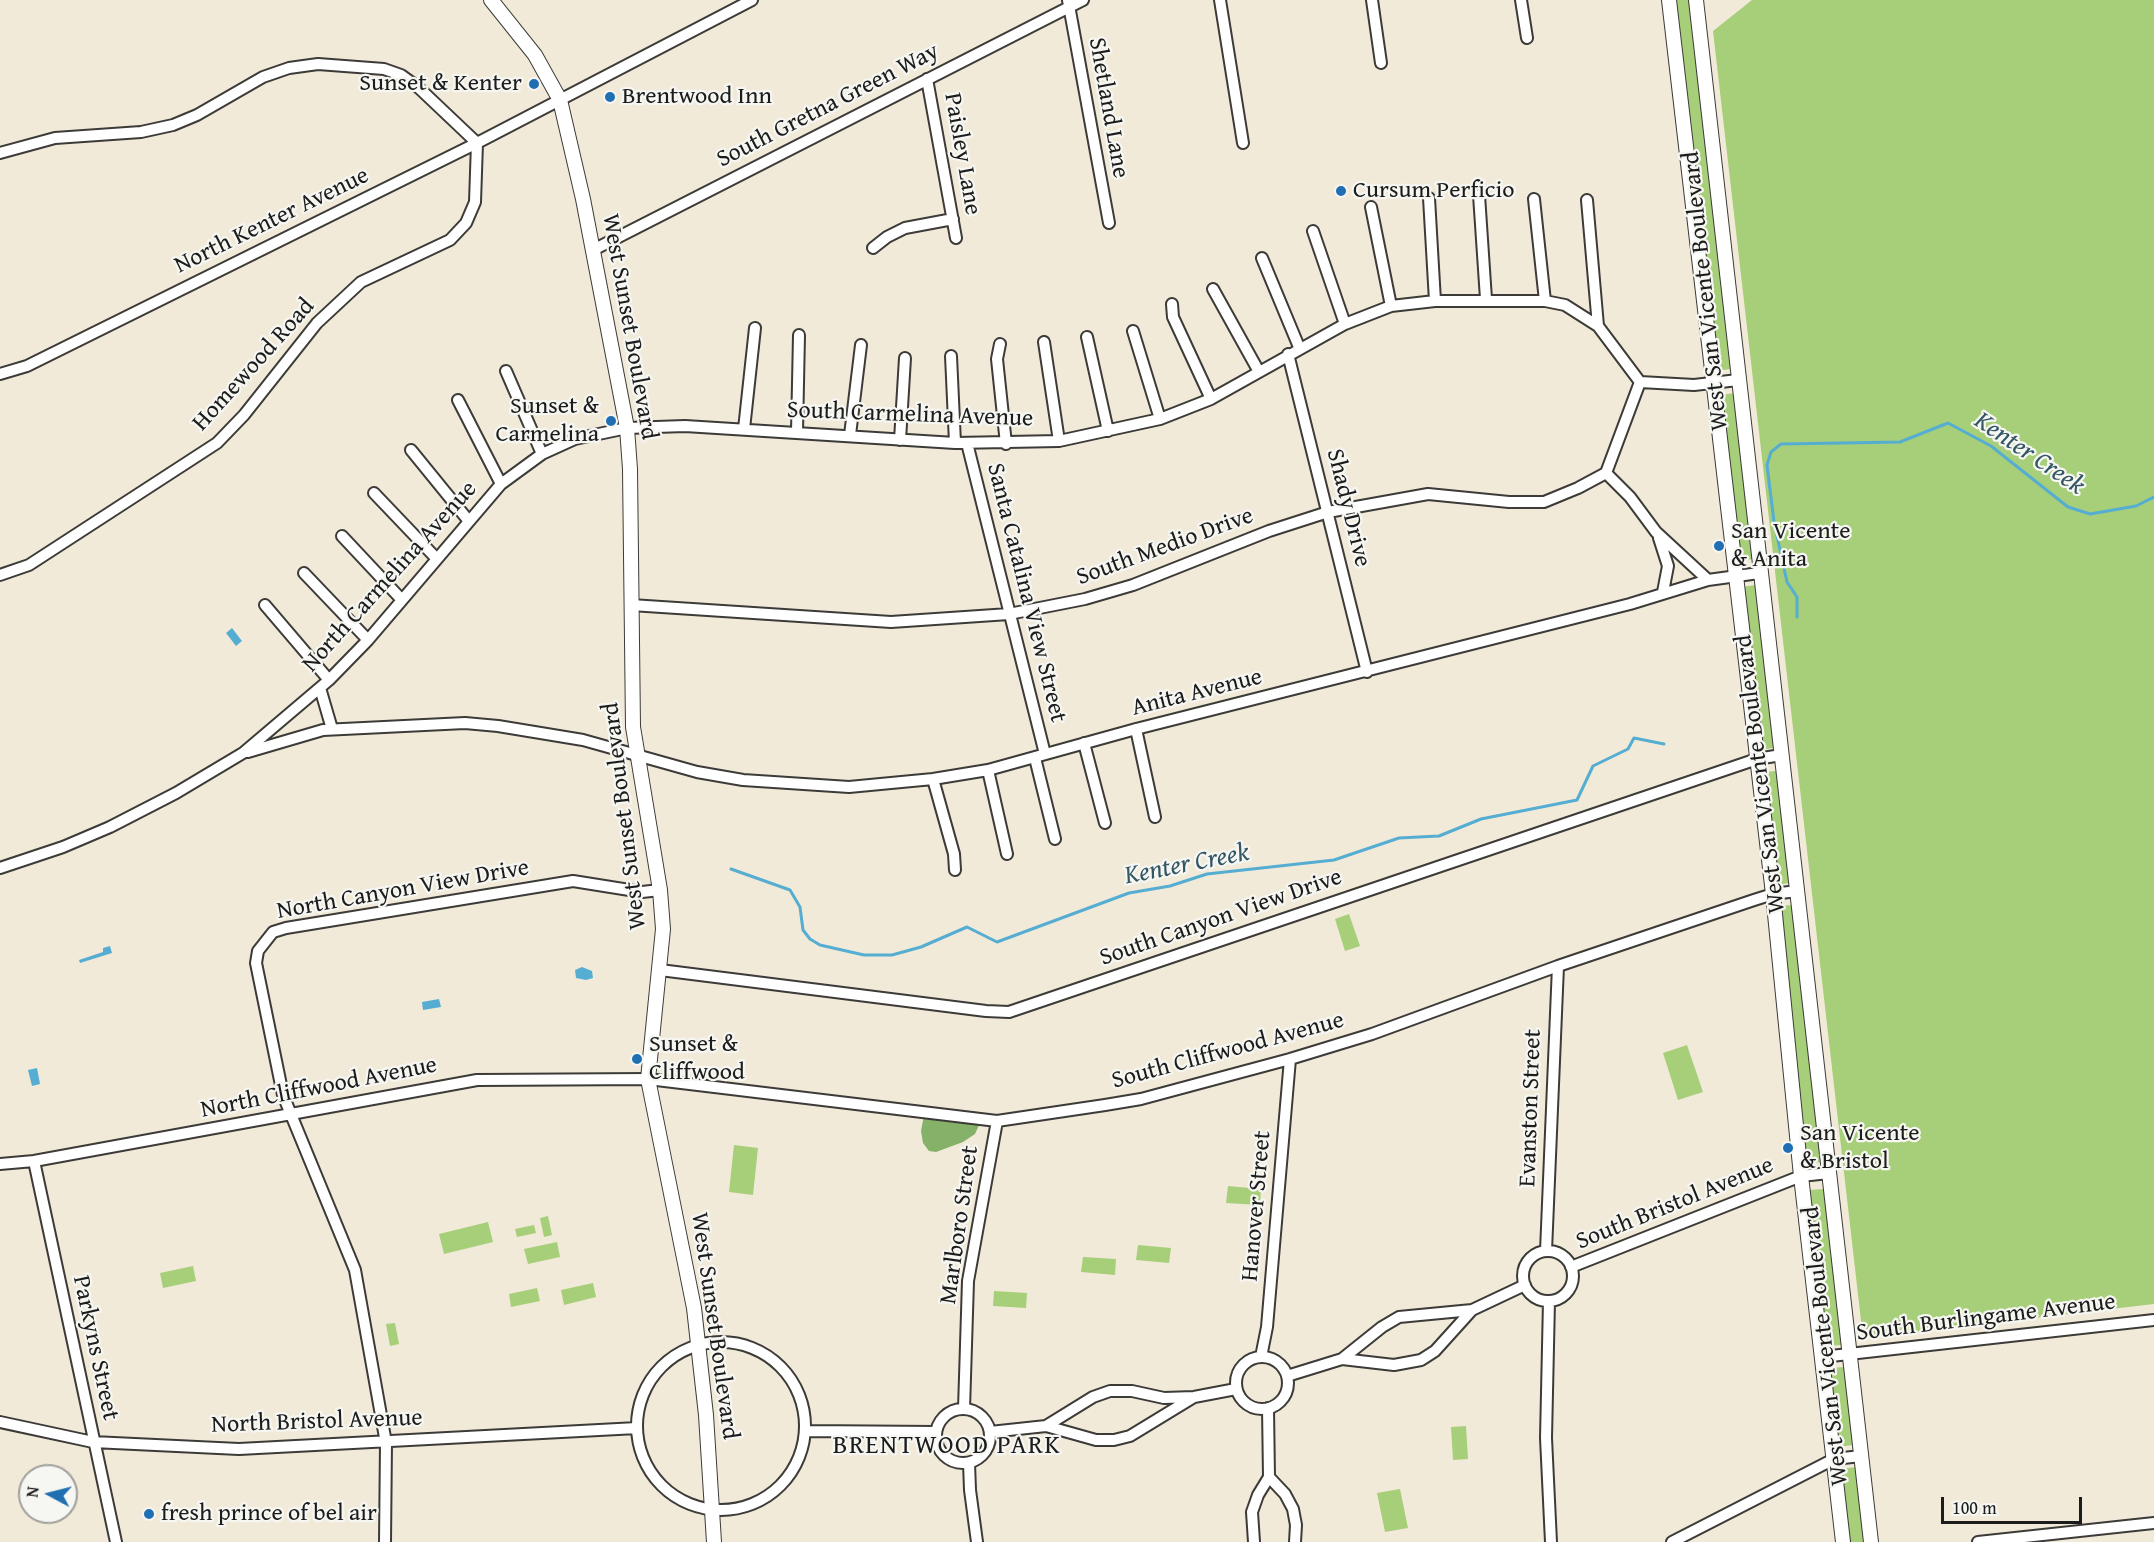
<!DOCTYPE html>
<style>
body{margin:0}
#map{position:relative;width:2154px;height:1542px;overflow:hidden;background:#f2ead9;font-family:"Gentium Book Plus",serif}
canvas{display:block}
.north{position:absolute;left:18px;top:1464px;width:60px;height:60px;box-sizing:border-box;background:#f6f6f2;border:2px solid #9f9f9c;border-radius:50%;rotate:277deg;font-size:16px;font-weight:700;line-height:24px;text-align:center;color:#1c1c1c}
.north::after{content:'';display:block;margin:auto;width:21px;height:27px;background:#1f6fb2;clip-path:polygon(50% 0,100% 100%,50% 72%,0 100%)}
.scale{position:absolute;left:1941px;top:1497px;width:141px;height:27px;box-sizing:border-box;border:3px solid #1c1c1c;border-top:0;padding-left:8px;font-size:18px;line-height:21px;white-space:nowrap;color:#1c1c1c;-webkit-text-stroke:4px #f6f6f2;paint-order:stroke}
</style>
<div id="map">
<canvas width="2154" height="1542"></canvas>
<div class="north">N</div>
<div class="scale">100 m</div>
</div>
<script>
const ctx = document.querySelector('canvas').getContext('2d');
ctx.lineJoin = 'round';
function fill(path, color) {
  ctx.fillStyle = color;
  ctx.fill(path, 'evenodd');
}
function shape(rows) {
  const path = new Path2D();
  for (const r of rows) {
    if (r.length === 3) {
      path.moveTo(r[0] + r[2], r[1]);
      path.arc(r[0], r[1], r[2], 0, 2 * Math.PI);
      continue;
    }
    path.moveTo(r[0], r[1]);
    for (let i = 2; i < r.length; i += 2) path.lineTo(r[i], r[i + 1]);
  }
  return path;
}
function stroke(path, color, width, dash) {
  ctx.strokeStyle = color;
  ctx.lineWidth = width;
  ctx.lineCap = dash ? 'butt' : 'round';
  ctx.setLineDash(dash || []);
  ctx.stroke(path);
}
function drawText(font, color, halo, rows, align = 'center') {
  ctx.font = font + ' "Gentium Book Plus",serif';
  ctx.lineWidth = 4.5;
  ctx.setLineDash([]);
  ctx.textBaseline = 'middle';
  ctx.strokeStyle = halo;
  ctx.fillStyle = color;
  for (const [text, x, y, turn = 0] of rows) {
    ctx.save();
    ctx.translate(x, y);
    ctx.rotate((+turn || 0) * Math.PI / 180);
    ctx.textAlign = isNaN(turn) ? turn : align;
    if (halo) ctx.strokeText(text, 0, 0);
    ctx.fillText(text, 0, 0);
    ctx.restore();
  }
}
fill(shape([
 [1674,0,1690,0,1731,369,1716,371],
 [1752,0,2154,0,2154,1304,1863,1338,1713,31],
 [1735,393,1753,559,1738,561,1719,395],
 [1756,585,1774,748,1759,750,1741,587],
 [1777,771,1790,883,1775,885,1761,772],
 [1792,905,1821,1162,1805,1164,1777,906],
 [1349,914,1360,946,1345,951,1335,919],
 [1687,1045,1703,1092,1678,1100,1663,1053],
 [734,1145,758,1148,753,1195,729,1192],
 [1228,1186,1261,1189,1260,1205,1226,1203],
 [1824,1189,1842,1345,1826,1346,1809,1190],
 [548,1216,552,1235,544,1237,540,1218],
 [488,1222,493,1242,444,1254,439,1234],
 [534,1225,536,1233,517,1237,515,1229],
 [557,1242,560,1257,528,1264,524,1249],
 [1138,1245,1171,1248,1169,1263,1136,1260],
 [1083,1257,1116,1259,1115,1275,1081,1272],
 [193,1266,196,1281,163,1288,160,1273],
 [593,1283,596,1297,564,1305,561,1290],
 [537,1288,540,1301,511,1307,509,1294],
 [994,1291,1027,1293,1026,1308,993,1306],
 [395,1323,399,1344,390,1346,386,1324],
 [1844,1367,1853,1445,1838,1447,1829,1368],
 [1466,1426,1468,1459,1453,1460,1451,1427],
 [1856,1467,1865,1542,1849,1542,1840,1469],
 [1400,1489,1408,1528,1385,1532,1377,1493]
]), '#a7ce78');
fill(shape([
 [924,1115,981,1121,975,1134,963,1142,936,1152,929,1151,923,1143,921,1131]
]), '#85b168');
fill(shape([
 [232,628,242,641,236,646,226,633],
 [110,946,112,953,80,963,79,960,103,952,103,948],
 [582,967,592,971,593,978,586,980,576,978,575,970],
 [439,999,441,1007,423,1010,422,1002],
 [37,1068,40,1084,32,1086,28,1070]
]), '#55aed2');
stroke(shape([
 [1797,617,1797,597,1787,582,1774,522,1767,465,1771,452,1781,444,1900,442,1948,423,1991,446,2068,507,2090,514,2136,506,2154,497],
 [731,869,790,890,800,907,803,930,810,939,820,945,864,955,892,955,921,947,967,927,997,942,1129,893,1170,886,1207,874,1334,860,1399,838,1439,836,1481,819,1577,800,1593,766,1628,749,1634,738,1664,744]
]), '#55aed2', 3);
const minor = shape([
 [1068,0,1109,223],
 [1220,0,1243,143],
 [1372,0,1381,63],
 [1521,0,1527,38],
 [927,79,956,238],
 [0,153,55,138,141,132,173,125,197,115,263,77,289,68,318,64,384,69,401,75,419,88,477,143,475,202,466,223,450,240,361,282,317,323,244,415,217,443,29,565,0,575],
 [1479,195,1486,299],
 [1429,198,1435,301],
 [1534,199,1545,301],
 [1587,200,1598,326],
 [1371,207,1391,306],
 [1313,231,1345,324],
 [873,248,887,237,905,228,953,219],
 [593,250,1083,0],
 [1262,258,1299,347],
 [1213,289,1258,370],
 [1172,304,1173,317,1211,399],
 [1133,331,1160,419],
 [1087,337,1108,431],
 [1044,342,1059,441],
 [1000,344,997,359,1006,444],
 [1288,354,1367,672],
 [951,356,955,443],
 [506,371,542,454],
 [0,374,27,366,477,143,752,0],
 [458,400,501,484],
 [744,429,755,328],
 [797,432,799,335],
 [850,435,861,345],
 [900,440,905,358],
 [967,443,1045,754],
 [411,450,468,520],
 [1606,473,1630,497,1656,532,1708,580],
 [374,493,436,558],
 [342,536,402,600],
 [1659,538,1668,566,1663,592],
 [304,573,368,640],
 [265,605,329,680],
 [631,605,891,622,1009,614,1085,599,1133,585,1269,531,1328,512,1428,494,1509,502,1544,502,1578,488,1606,473,1640,382],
 [320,688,332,729],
 [1136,729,1155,817],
 [1084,743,1105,823],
 [248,752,323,730,465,723,498,726,583,740,697,772,743,780,849,787,933,779,988,770,1136,729,1630,604,1708,580,1759,573],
 [1035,758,1055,839],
 [988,770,1007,854],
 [933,779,954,854,955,870],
 [0,868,63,847,110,827,176,793,243,753,329,680,368,640,501,484,542,454,575,439,627,428,685,426,955,443,1059,441,1160,419,1211,399,1345,324,1391,306,1435,301,1545,301,1565,305,1598,326,1640,382,1694,385,1738,380],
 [660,970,986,1011,1009,1012,1757,759,1781,755],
 [34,1161,116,1542],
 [0,1164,34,1161,477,1080,648,1079,997,1121,1105,1105,1141,1099,1290,1059,1372,1034,1558,966,1754,900,1773,894,1797,891],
 [1546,1251,1558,966],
 [1548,1276,25],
 [1571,1267,1801,1176,1829,1173],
 [1549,1301,1546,1438,1551,1542],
 [721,1426,84],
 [1262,1383,26],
 [1261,1357,1267,1327,1290,1059],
 [1822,1357,2154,1320],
 [1342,1359,1394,1365,1421,1360,1435,1351,1472,1310],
 [1287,1376,1342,1359,1382,1327,1399,1317,1472,1310,1525,1285],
 [963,1436,27],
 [964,1409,968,1281,997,1121],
 [0,1422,93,1442,239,1449,637,1428],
 [1046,1426,1093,1397,1110,1391,1132,1391,1164,1398,1194,1397,1236,1389],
 [806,1431,936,1432],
 [990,1432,1046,1426,1096,1440,1114,1440,1130,1436,1194,1397],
 [969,1463,970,1490,977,1542],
 [1269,1477,1285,1494,1293,1509,1296,1525,1295,1542],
 [385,1542,386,1443,355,1270,283,1095,256,963,258,951,273,932,286,928,573,881,642,892,660,890],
 [1254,1542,1252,1512,1258,1495,1269,1477,1268,1408],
 [1672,1542,1834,1459,1861,1456],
 [1978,1542,2154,1523]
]);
const major = shape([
 [491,0,535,55,560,100,583,199,627,428,630,469,633,727,660,890,663,929,648,1079,694,1308,706,1415,714,1542],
 [1669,0,1773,894,1801,1176,1843,1542],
 [1696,0,1871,1542]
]);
stroke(minor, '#3c3b38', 14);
stroke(major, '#3c3b38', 16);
stroke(minor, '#fff', 10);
stroke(major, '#fff', 14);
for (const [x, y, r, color] of [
 [534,84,6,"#1f6fb2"],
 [610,97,6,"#1f6fb2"],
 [1341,191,6,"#1f6fb2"],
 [611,421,6,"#1f6fb2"],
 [1719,546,6,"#1f6fb2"],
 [637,1059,6,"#1f6fb2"],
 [1788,1148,6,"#1f6fb2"],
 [149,1514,6,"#1f6fb2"]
]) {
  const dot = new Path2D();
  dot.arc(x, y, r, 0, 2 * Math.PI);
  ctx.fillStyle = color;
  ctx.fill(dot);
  stroke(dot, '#f6f6f2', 2);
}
drawText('24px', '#1c1c1c', '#f6f6f2', [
 ["Sunset & Kenter",522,84,"right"],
 ["Brentwood Inn",622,97],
 ["Cursum Perficio",1353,191],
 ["Sunset &",599,407,"right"],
 ["Carmelina",599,435,"right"],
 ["San Vicente",1731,532],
 ["& Anita",1731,560],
 ["Sunset &",649,1045],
 ["Cliffwood",649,1073],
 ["San Vicente",1800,1134],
 ["& Bristol",1800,1162],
 ["fresh prince of bel air",161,1514]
], 'left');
drawText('24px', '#1c1c1c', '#f6f6f2', [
 ["South Gretna Green Way",828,106,-27],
 ["Shetland Lane",1108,108,80],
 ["Paisley Lane",962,154,80],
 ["North Kenter Avenue",272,221,-26],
 ["West San Vicente Boulevard",1706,291,-96],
 ["West Sunset Boulevard",629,327,80],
 ["Homewood Road",254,365,-48],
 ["South Carmelina Avenue",910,415,2],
 ["Shady Drive",1348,508,76],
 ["South Medio Drive",1165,547,-20],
 ["North Carmelina Avenue",390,577,-48],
 ["Santa Catalina View Street",1026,593,76],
 ["Anita Avenue",1197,693,-14],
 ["West San Vicente Boulevard",1761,774,-97],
 ["West Sunset Boulevard",625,816,-97],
 ["North Canyon View Drive",403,890,-10],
 ["South Canyon View Drive",1221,918,-19],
 ["South Cliffwood Avenue",1228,1051,-15],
 ["North Cliffwood Avenue",319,1088,-11],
 ["Evanston Street",1531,1108,-88],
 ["South Bristol Avenue",1675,1204,-22],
 ["Hanover Street",1257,1206,-85],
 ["Marlboro Street",960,1225,-82],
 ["South Burlingame Avenue",1986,1318,-7],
 ["West Sunset Boulevard",714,1326,82],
 ["West San Vicente Boulevard",1826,1346,-96],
 ["Parkyns Street",95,1348,78],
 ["North Bristol Avenue",317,1422,-2]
]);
drawText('italic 26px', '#335665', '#f6f6f2', [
 ["Kenter Creek",2029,454,34],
 ["Kenter Creek",1187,865,-11]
]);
ctx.letterSpacing = '1.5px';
drawText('26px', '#1c1c1c', '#f6f6f2', [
 ["BRENTWOOD PARK",947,1446]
]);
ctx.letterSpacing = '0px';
</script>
